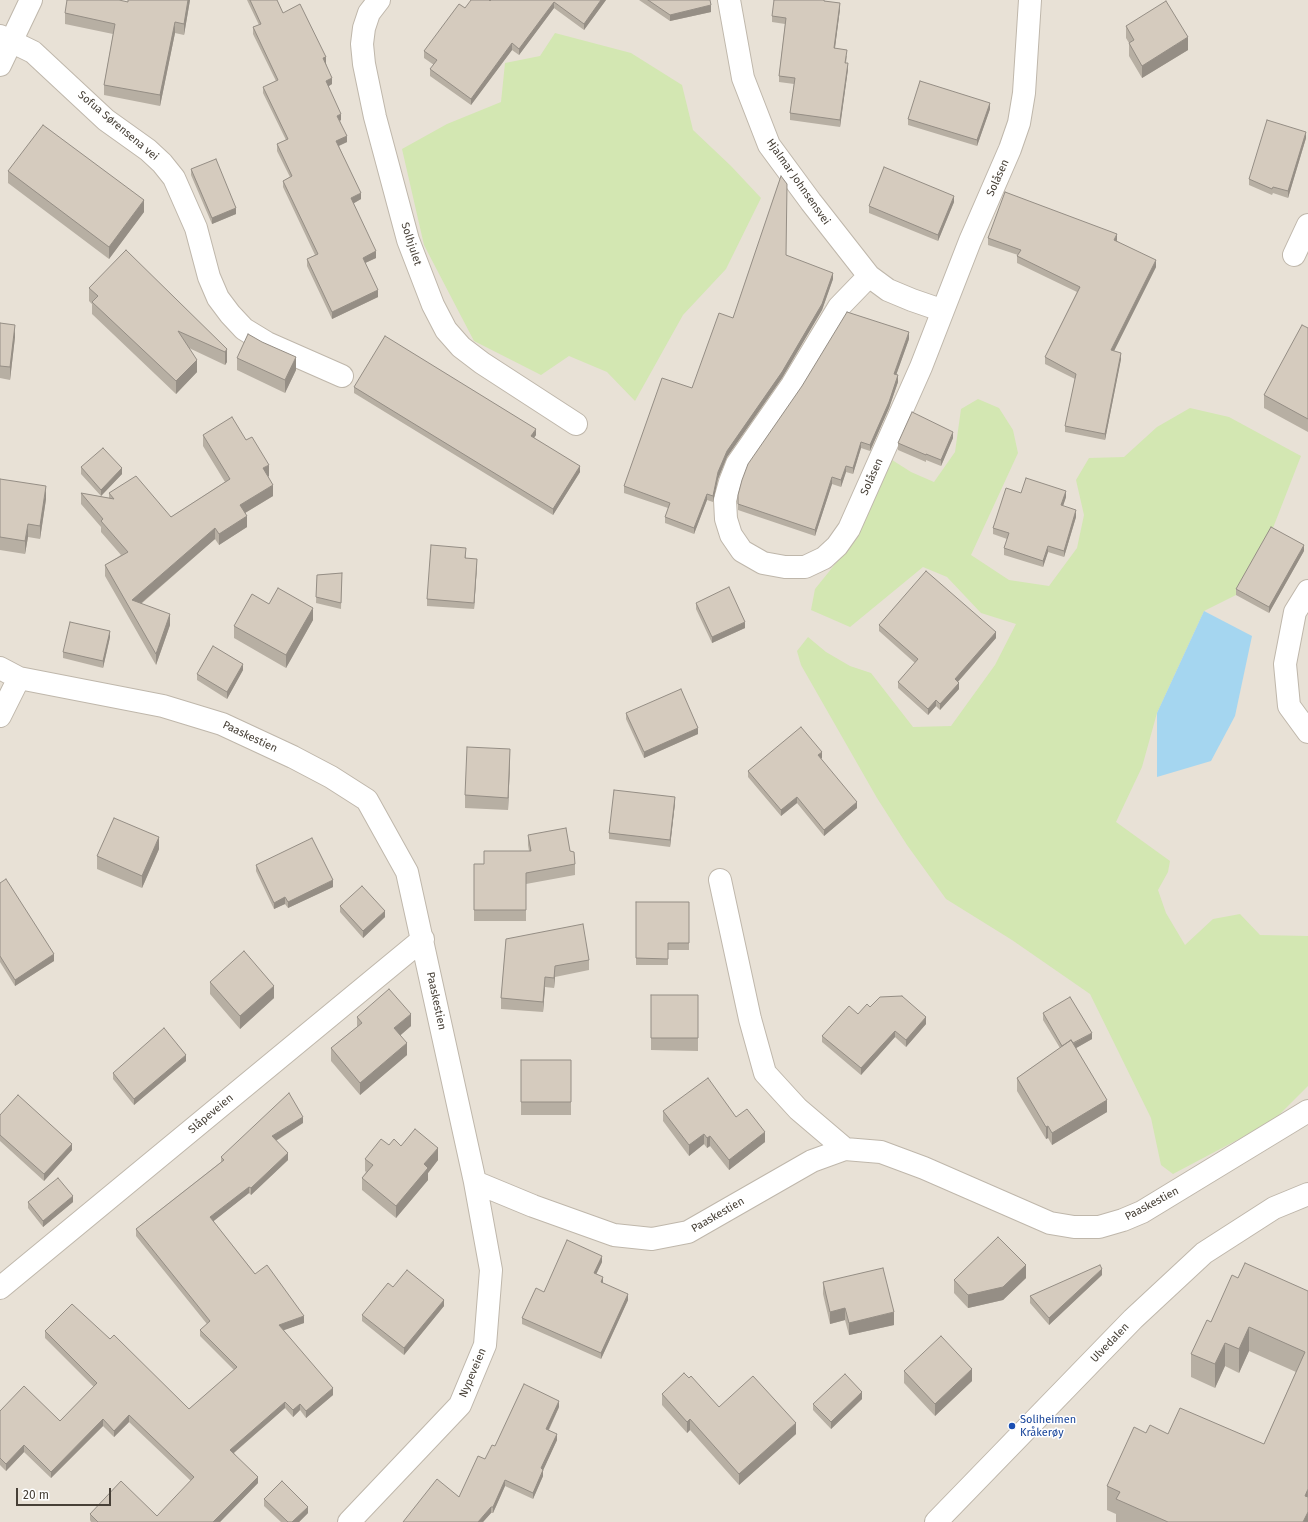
<!DOCTYPE html>
<meta charset="utf-8">
<style>
body{margin:0}
#map{position:relative;width:1308px;height:1522px;overflow:hidden;background:#f4f0e8;font-family:"Fira Sans",sans-serif}
canvas{display:block}
.scale{position:absolute;left:16px;top:1488px;width:95px;height:18px;box-sizing:border-box;border:2px solid #474037;border-top:0;padding-left:5px;font-size:12px;line-height:14px;white-space:nowrap;color:#474037;-webkit-text-stroke:3px #fff;paint-order:stroke}
</style>
<div id="map">
<canvas width="1308" height="1522"></canvas>
<div class="scale">20 m</div>
</div>
<script>
const ctx = document.querySelector('canvas').getContext('2d');
ctx.lineJoin = 'round';
function fill(path, color) {
  ctx.fillStyle = color;
  ctx.fill(path, 'evenodd');
}
function shape(rows) {
  const path = new Path2D();
  for (const r of rows) {
    path.moveTo(r[0], r[1]);
    for (let i = 2; i < r.length; i += 2) path.lineTo(r[i], r[i + 1]);
  }
  return path;
}
function stroke(path, color, width, dash) {
  ctx.strokeStyle = color;
  ctx.lineWidth = width;
  ctx.lineCap = dash ? 'butt' : 'round';
  ctx.setLineDash(dash || []);
  ctx.stroke(path);
}
function drawText(font, color, halo, rows, align = 'center') {
  ctx.font = font + ' "Fira Sans",sans-serif';
  ctx.lineWidth = 3;
  ctx.setLineDash([]);
  ctx.textBaseline = 'middle';
  ctx.strokeStyle = halo;
  ctx.fillStyle = color;
  for (const [text, x, y, turn = 0] of rows) {
    ctx.save();
    ctx.translate(x, y);
    ctx.rotate((+turn || 0) * Math.PI / 180);
    ctx.textAlign = isNaN(turn) ? turn : align;
    if (halo) ctx.strokeText(text, 0, 0);
    ctx.fillText(text, 0, 0);
    ctx.restore();
  }
}
fill(shape([
 [0,0,1308,0,1308,1522,0,1522]
]), '#e8e1d6');
fill(shape([
 [555,33,631,53,682,85,693,130,731,166,761,198,726,269,683,315,635,401,607,372,569,356,541,375,474,341,424,245,402,149,447,124,501,102,505,63,540,56],
 [978,399,999,408,1013,430,1018,453,971,555,1009,580,1049,586,1077,548,1084,515,1076,480,1089,458,1124,457,1157,427,1190,408,1229,417,1301,456,1271,533,1236,595,1204,611,1157,713,1142,767,1116,822,1170,861,1168,872,1158,890,1166,913,1185,945,1213,919,1240,914,1260,935,1308,936,1308,1086,1273,1121,1173,1174,1161,1165,1151,1118,1090,994,1012,940,946,899,907,845,877,798,801,665,797,651,808,637,826,652,850,666,871,673,913,727,951,726,995,665,1016,624,981,613,947,577,923,567,850,627,811,610,815,589,857,537,889,458,911,472,934,482,955,452,961,409]
]), '#d3e7b2');
fill(shape([
 [1204,611,1252,636,1235,716,1211,761,1157,777,1157,713]
]), '#a5d6f0');
const minor = shape([
 [379,0,369,13,364,28,362,44,364,64,375,117,408,240,433,305,446,330,461,347,482,363,576,424],
 [729,0,743,78,769,145,811,202,869,276,888,290,912,300,941,310],
 [0,36,33,52,106,120,148,150,162,163,174,178,196,228,209,277,218,298,230,314,244,329,267,343,342,376],
 [0,65,31,0],
 [1294,255,1308,225],
 [869,276,839,307,792,385,737,464,730,482,725,500,726,519,731,535,742,551,763,563,785,567,805,567,824,558,837,546,849,529,921,367,970,241,1010,149,1019,123,1024,93,1030,0],
 [1308,591,1295,612,1285,664,1289,706,1308,732],
 [0,668,19,678,163,706,222,724,293,757,331,777,367,800,407,872,475,1182,491,1270,485,1345,460,1405,349,1522],
 [0,716,19,678],
 [720,880,750,1019,765,1073,798,1109,845,1149],
 [475,1182,533,1206,614,1235,652,1239,688,1232,812,1161,845,1149,881,1152,924,1168,1050,1223,1074,1227,1099,1227,1123,1220,1142,1212,1308,1111],
 [0,1288,423,939],
 [936,1522,1133,1319,1204,1253,1274,1208,1308,1194]
]);
stroke(minor, '#bfb7ab', 24);
stroke(minor, '#fff', 22);
fill(shape([
 [128,0,190,0,184,35,175,33,160,106,104,95,104,85,113,34,65,24,65,13,128,2],
 [247,0,277,0,283,13,326,63,332,84,328,86,341,120,340,121,347,142,339,146,361,199,353,203,376,258,365,263,378,297,332,319,307,266,307,259,315,255,283,187,283,181,290,177,277,151,277,144,286,140,263,93,263,87,276,81,253,34,253,27,259,25],
 [491,0,606,0,584,30,554,8,519,55,512,50,471,105,430,76,430,69,434,65,424,58,424,51,465,8,490,1],
 [639,0,710,0,711,12,670,21],
 [825,1,840,9,835,48,847,56,846,63,848,69,840,127,790,120,790,113,794,84,779,82,779,76,785,24,772,22,772,16],
 [1126,26,1188,50,1142,78,1129,56,1129,43,1126,38],
 [990,109,977,146,908,125,908,119],
 [1306,138,1288,198,1273,193,1272,195,1249,185,1249,179],
 [191,169,236,214,212,224,191,175],
 [8,171,144,212,109,259,8,183],
 [954,202,938,241,869,213,869,206],
 [988,238,1117,240,1117,241,1156,267,1114,351,1121,359,1105,440,1065,432,1065,426,1075,379,1045,364,1045,357,1077,292,1017,263,1017,256,1018,255,988,245],
 [786,255,833,279,822,310,782,378,727,457,718,479,713,502,707,500,694,534,665,523,665,517,668,508,624,493,624,486,692,388,733,318],
 [89,288,227,349,227,362,225,365,189,348,197,372,176,394,92,314,92,304,89,301],
 [0,323,15,337,10,380,0,378],
 [1308,328,1308,432,1264,408,1264,395],
 [909,339,896,375,898,382,889,408,870,451,861,448,853,474,846,472,841,487,832,484,815,536,738,510,738,495],
 [237,358,296,370,285,393,237,370],
 [354,387,536,435,534,438,580,472,553,515,354,393],
 [203,435,269,476,268,477,273,496,245,513,247,527,219,545,215,539,141,604,170,625,156,665,105,576,105,565,121,555,101,532,101,527,81,504,81,493,109,498,109,493,171,517,225,482,203,446],
 [953,438,941,466,926,460,926,462,898,450,898,443],
 [81,467,122,474,101,496,81,474],
 [0,479,46,499,40,539,28,537,25,554,0,550],
 [1021,493,1066,497,1063,506,1076,517,1064,557,1048,552,1043,567,1004,555,1004,548,1007,539,993,534,993,528],
 [1304,551,1269,613,1236,595,1236,589],
 [466,554,466,558,477,565,474,609,427,606,427,599],
 [342,573,341,609,316,603,317,575],
 [696,603,745,628,712,643,696,609],
 [269,604,313,620,286,668,234,638,234,626],
 [879,625,996,638,958,682,959,689,940,710,936,706,928,715,898,688,898,682,915,663,879,631],
 [110,637,103,668,63,658,63,652],
 [243,670,227,699,197,680,197,674],
 [626,713,698,734,644,758,626,719],
 [822,758,821,759,857,808,824,836,797,803,781,816,748,777,748,771],
 [510,762,508,810,465,808,465,795],
 [675,803,670,847,609,839,609,833],
 [528,835,570,851,575,864,575,875,526,884,526,921,474,921,474,864,484,864,529,851,528,845],
 [159,849,142,888,97,869,97,856],
 [256,865,333,887,288,908,285,904,274,909,256,871],
 [0,883,54,961,15,986,0,962],
 [636,902,689,902,689,950,668,950,668,965,636,965],
 [340,906,385,917,363,938,340,912],
 [506,939,589,960,589,970,555,977,554,988,545,987,543,1012,501,1009,501,998],
 [210,982,274,998,240,1029,210,994],
 [651,995,698,995,698,1051,651,1050],
 [870,1007,926,1024,906,1047,895,1037,861,1075,822,1042,822,1036,858,1014],
 [1043,1013,1092,1039,1076,1048,1107,1112,1052,1145,1048,1138,1046,1139,1017,1091,1017,1078,1060,1048,1043,1020],
 [357,1017,411,1026,400,1035,407,1055,360,1095,331,1061,331,1048,357,1027],
 [521,1060,571,1060,571,1115,521,1115],
 [186,1061,134,1105,113,1079,113,1073],
 [663,1111,736,1117,765,1142,729,1170,710,1146,707,1148,704,1144,689,1156,663,1121],
 [0,1115,72,1150,44,1181,0,1141],
 [303,1123,276,1141,288,1160,251,1195,249,1193,213,1221,255,1274,304,1323,283,1330,333,1395,306,1418,300,1410,293,1417,285,1408,234,1453,258,1483,220,1522,91,1522,90,1520,90,1514,157,1516,191,1481,129,1422,114,1437,103,1426,51,1478,24,1452,6,1471,0,1465,0,1411,60,1421,94,1387,45,1338,45,1331,110,1339,189,1409,234,1370,200,1336,200,1330,207,1324,136,1236,136,1229,221,1162,221,1157],
 [389,1145,401,1146,438,1160,428,1173,428,1180,396,1218,362,1190,362,1178,366,1172,365,1171,365,1159],
 [28,1202,73,1202,43,1227,28,1208],
 [602,1262,596,1274,603,1283,628,1300,601,1359,522,1324,522,1318,544,1292],
 [1102,1275,1049,1325,1030,1303,1030,1296],
 [1026,1278,1003,1300,968,1308,954,1293,954,1280],
 [1238,1278,1308,1291,1308,1522,1116,1522,1116,1514,1107,1510,1107,1486,1146,1433,1168,1434,1264,1444,1296,1372,1249,1351,1239,1373,1225,1366,1215,1388,1191,1377,1191,1354],
 [823,1282,894,1325,849,1335,845,1320,830,1324,823,1294],
 [393,1287,444,1306,404,1355,362,1321,362,1315],
 [904,1371,972,1381,935,1416,904,1383],
 [662,1394,719,1407,796,1434,739,1485,690,1430,687,1433,662,1405],
 [862,1399,831,1429,813,1410,813,1404],
 [559,1407,549,1430,557,1440,543,1470,543,1476,533,1499,505,1486,493,1513,491,1513,483,1522,459,1497,495,1446],
 [264,1499,308,1513,299,1522,281,1522,264,1506]
]), '#b7afa3');
fill(shape([
 [188,0,190,0,184,35,184,24],
 [601,0,606,0,584,30,584,24],
 [554,2,554,8,519,55,519,49],
 [840,3,840,9,834,55,834,48],
 [711,5,711,12,670,21,670,15],
 [175,22,175,33,160,106,160,95],
 [1188,37,1188,50,1142,78,1142,66],
 [512,43,512,50,471,105,471,99],
 [326,57,326,63,323,65,323,58],
 [848,63,848,69,840,127,840,120],
 [332,78,332,84,326,88,326,81],
 [990,103,990,109,977,146,977,140],
 [341,114,341,120,337,122,337,116],
 [1306,132,1306,138,1288,198,1288,191],
 [347,136,347,142,336,147,336,141],
 [361,193,361,199,351,205,351,198],
 [954,196,954,202,938,241,938,235],
 [144,200,144,212,109,259,109,247],
 [236,208,236,214,212,224,212,218],
 [1117,234,1117,240,1114,246,1114,240],
 [376,251,376,258,363,264,363,258],
 [1156,260,1156,267,1111,357,1111,350],
 [833,273,833,279,822,310,782,378,727,457,718,479,713,502,713,496,718,472,727,451],
 [378,290,378,297,332,319,332,312],
 [15,325,15,337,10,380,10,367],
 [909,332,909,339,894,381,894,374],
 [227,349,227,362,225,365,225,352],
 [1121,353,1121,359,1105,440,1105,434],
 [296,357,296,370,285,393,285,380],
 [197,360,197,372,176,394,176,381],
 [898,375,898,382,889,408,870,451,870,445],
 [536,429,536,435,531,442,531,436],
 [953,432,953,438,941,466,941,460],
 [861,442,861,448,853,474,853,468],
 [269,465,269,476,263,479,263,468],
 [580,466,580,472,553,515,553,509],
 [846,466,846,472,841,487,841,480],
 [122,468,122,474,101,496,101,490],
 [832,477,832,484,815,536,815,530],
 [273,485,273,496,240,516,240,505],
 [46,486,46,499,40,539,40,526],
 [1066,491,1066,497,1061,512,1061,505],
 [707,494,707,500,694,534,694,528],
 [1076,510,1076,517,1064,557,1064,551],
 [247,516,247,527,219,545,219,534],
 [28,524,28,537,25,554,25,541],
 [215,528,215,539,132,611,132,600],
 [1304,545,1304,551,1269,613,1269,607],
 [1048,546,1048,552,1043,567,1043,561],
 [477,559,477,565,474,609,474,603],
 [313,608,313,620,286,668,286,655],
 [170,614,170,625,156,665,156,654],
 [745,622,745,628,712,643,712,637],
 [110,631,110,637,103,668,103,661],
 [996,632,996,638,955,685,955,679],
 [243,664,243,670,227,699,227,692],
 [959,683,959,689,940,710,940,704],
 [936,700,936,706,928,715,928,709],
 [698,728,698,734,644,758,644,752],
 [510,749,510,762,508,810,508,798],
 [822,752,822,758,818,761,818,755],
 [675,797,675,803,670,847,670,840],
 [797,797,797,803,781,816,781,810],
 [857,802,857,808,824,836,824,830],
 [159,837,159,849,142,888,142,876],
 [333,880,333,887,288,908,288,902],
 [285,897,285,904,274,909,274,903],
 [385,911,385,917,363,938,363,931],
 [54,954,54,961,15,986,15,980],
 [555,966,555,977,554,988,554,978],
 [545,977,545,987,543,1012,543,1002],
 [274,986,274,998,240,1029,240,1016],
 [411,1014,411,1026,394,1041,394,1028],
 [926,1017,926,1024,906,1047,906,1040],
 [895,1031,895,1037,861,1075,861,1068],
 [1092,1033,1092,1039,1064,1055,1064,1049],
 [407,1043,407,1055,360,1095,360,1083],
 [186,1055,186,1061,134,1105,134,1099],
 [1107,1100,1107,1112,1052,1145,1052,1133],
 [303,1117,303,1123,272,1143,272,1136],
 [1048,1126,1048,1138,1046,1139,1046,1127],
 [765,1132,765,1142,729,1170,729,1160],
 [704,1134,704,1144,689,1156,689,1145],
 [710,1136,710,1146,707,1148,707,1138],
 [72,1144,72,1150,44,1181,44,1174],
 [438,1148,438,1160,428,1173,428,1180,396,1218,396,1206,424,1164],
 [288,1153,288,1160,251,1195,251,1188],
 [249,1187,249,1193,210,1224,210,1217],
 [73,1196,73,1202,43,1227,43,1221],
 [602,1256,602,1262,594,1279,594,1273],
 [1026,1265,1026,1278,1003,1300,968,1308,968,1295],
 [1102,1269,1102,1275,1049,1325,1049,1318],
 [603,1277,603,1283,601,1288,601,1282],
 [628,1294,628,1300,601,1359,601,1353],
 [444,1300,444,1306,404,1355,404,1348],
 [845,1308,845,1320,830,1324,830,1312],
 [894,1312,894,1325,849,1335,849,1323],
 [304,1316,304,1323,279,1332,279,1325],
 [1249,1327,1249,1351,1239,1373,1239,1349],
 [1225,1343,1225,1366,1215,1388,1215,1364],
 [972,1369,972,1381,935,1416,935,1404],
 [333,1388,333,1395,306,1418,306,1411],
 [862,1392,862,1399,831,1429,831,1422],
 [559,1401,559,1407,546,1435,546,1429],
 [285,1402,285,1408,230,1456,230,1450],
 [300,1404,300,1410,293,1417,293,1410],
 [129,1415,129,1422,114,1437,114,1431],
 [103,1419,103,1426,51,1478,51,1472],
 [690,1419,690,1430,687,1433,687,1422],
 [796,1423,796,1434,739,1485,739,1474],
 [557,1434,557,1440,541,1475,541,1468],
 [24,1445,24,1452,6,1471,6,1464],
 [543,1470,543,1476,533,1499,533,1493],
 [258,1477,258,1483,220,1522,213,1522],
 [505,1480,505,1486,493,1513,493,1507],
 [1308,1489,1308,1522,1303,1522,1305,1496],
 [308,1507,308,1513,299,1522,292,1522],
 [491,1507,491,1513,483,1522,478,1522]
]), '#958e85');
const building = shape([
 [67,0,119,0,128,2,128,0,188,0,184,24,175,22,160,95,104,85,115,24,65,13,67,0],
 [250,0,277,0,283,13,300,4,326,57,323,58,332,78,326,81,341,114,337,116,347,136,336,141,361,193,351,198,376,251,363,258,378,290,332,312,307,259,318,254,283,181,292,176,277,144,288,139,263,87,278,80,253,27,261,24,250,0],
 [471,0,489,0,490,1,491,0,601,0,584,24,554,2,519,49,512,43,471,99,430,69,437,60,424,51,459,4,465,8,471,0],
 [648,0,710,0,711,5,670,15,648,0],
 [774,0,824,0,824,1,840,3,834,48,847,50,845,63,848,63,840,120,790,113,795,78,779,76,786,18,772,16,774,0],
 [1166,1,1188,37,1142,66,1129,43,1134,40,1126,26,1166,1],
 [920,81,990,103,977,140,908,119,920,81],
 [1267,120,1306,132,1288,191,1273,187,1272,189,1249,179,1267,120],
 [43,125,144,200,109,247,8,171,43,125],
 [216,159,236,208,212,218,191,169,216,159],
 [884,167,954,196,938,235,869,206,884,167],
 [781,176,787,184,786,255,833,273,822,304,782,372,727,451,718,472,713,496,707,494,694,528,665,517,670,503,624,486,662,378,692,388,719,313,733,318,781,176],
 [1005,192,1117,234,1114,240,1156,260,1111,350,1121,353,1105,434,1065,426,1076,374,1045,357,1080,287,1017,256,1021,250,988,238,1005,192],
 [126,250,227,349,225,352,178,331,197,360,176,381,92,302,98,296,89,288,126,250],
 [847,312,909,332,894,374,898,375,889,402,870,445,861,442,853,468,846,466,841,480,832,477,815,530,738,504,738,495,742,480,748,464,802,386,847,312],
 [0,323,15,325,10,367,0,366,0,323],
 [1302,325,1308,328,1308,419,1264,395,1302,325],
 [248,334,262,342,296,357,285,380,237,358,248,334],
 [385,336,536,429,531,436,580,466,553,509,354,387,385,336],
 [912,412,953,432,941,460,926,454,926,455,898,443,912,412],
 [232,417,246,440,252,437,269,465,263,468,273,485,240,505,247,516,219,534,215,528,132,600,170,614,156,654,105,565,128,552,101,521,103,519,81,493,114,499,109,493,136,476,171,517,230,479,203,435,232,417],
 [103,448,122,468,101,490,81,467,103,448],
 [1026,478,1066,491,1061,505,1076,510,1064,551,1048,546,1043,561,1004,548,1009,533,993,528,1006,488,1021,493,1026,478],
 [0,479,46,486,40,526,28,524,25,541,0,537,0,479],
 [1271,527,1304,545,1269,607,1236,589,1271,527],
 [431,545,466,548,465,558,477,559,474,603,427,599,431,545],
 [926,571,996,632,955,679,959,683,940,704,936,700,928,709,898,682,918,659,879,625,926,571],
 [342,573,341,603,316,597,317,575,342,573],
 [729,587,745,622,712,637,696,603,729,587],
 [278,588,313,608,286,655,234,626,252,594,269,604,278,588],
 [70,622,110,631,103,661,63,652,70,622],
 [213,646,243,664,227,692,197,674,213,646],
 [681,689,698,728,644,752,626,713,681,689],
 [801,727,822,752,818,755,857,802,824,830,797,797,781,810,748,771,801,727],
 [467,747,510,749,508,798,465,795,467,747],
 [614,790,675,797,670,840,609,833,614,790],
 [114,818,159,837,142,876,97,856,114,818],
 [566,828,570,851,574,852,575,864,526,873,526,910,474,910,474,864,484,864,484,851,531,851,528,835,566,828],
 [312,838,333,880,288,902,285,897,274,903,256,865,312,838],
 [6,879,54,954,15,980,0,956,0,883,6,879],
 [362,886,385,911,363,931,340,906,362,886],
 [636,902,689,902,689,943,668,943,668,959,636,958,636,902],
 [583,924,589,960,555,966,554,978,545,977,543,1002,501,998,506,939,583,924],
 [244,951,274,986,240,1016,210,982,244,951],
 [389,989,411,1014,394,1028,407,1043,360,1083,331,1048,362,1023,357,1017,389,989],
 [651,995,698,995,698,1038,651,1038,651,995],
 [902,996,926,1017,906,1040,895,1031,861,1068,822,1036,849,1006,858,1014,867,1004,870,1007,880,997,902,996],
 [1070,997,1092,1033,1073,1043,1071,1040,1062,1046,1043,1013,1070,997],
 [164,1028,186,1055,134,1099,113,1073,164,1028],
 [1071,1040,1107,1100,1052,1133,1048,1126,1046,1127,1017,1078,1071,1040],
 [521,1060,571,1060,571,1102,521,1102,521,1060],
 [708,1078,736,1117,747,1109,765,1132,729,1160,710,1136,707,1138,704,1134,689,1145,663,1111,708,1078],
 [289,1093,303,1117,272,1136,288,1153,251,1188,249,1187,210,1217,255,1274,267,1265,304,1316,279,1325,333,1388,306,1411,300,1404,293,1410,285,1402,230,1450,258,1477,213,1522,98,1522,90,1514,121,1481,157,1516,194,1477,129,1415,114,1431,103,1419,51,1472,24,1445,6,1464,0,1458,0,1411,24,1386,60,1421,97,1383,45,1331,72,1304,110,1339,114,1335,189,1409,237,1367,200,1330,210,1321,136,1229,224,1160,221,1157,289,1093],
 [18,1095,72,1144,44,1174,0,1135,0,1115,18,1095],
 [415,1129,438,1148,424,1164,428,1168,396,1206,362,1178,373,1165,365,1159,381,1139,389,1145,394,1139,401,1146,415,1129],
 [58,1178,73,1196,43,1221,28,1202,58,1178],
 [998,1237,1026,1265,1003,1287,968,1295,954,1280,998,1237],
 [567,1240,602,1256,594,1273,603,1277,601,1282,628,1294,601,1353,522,1318,536,1288,544,1292,567,1240],
 [1245,1263,1308,1291,1308,1489,1305,1496,1308,1497,1308,1512,1303,1522,1168,1522,1116,1499,1120,1492,1107,1486,1134,1427,1146,1433,1150,1425,1168,1434,1180,1408,1264,1444,1305,1352,1249,1327,1239,1349,1225,1343,1215,1364,1191,1354,1207,1320,1211,1322,1232,1275,1238,1278,1245,1263],
 [1100,1265,1102,1269,1049,1318,1030,1296,1100,1265],
 [883,1268,894,1312,849,1323,845,1308,830,1312,823,1282,883,1268],
 [407,1270,444,1300,404,1348,362,1315,388,1283,393,1287,407,1270],
 [941,1336,972,1369,935,1404,904,1371,941,1336],
 [684,1373,689,1378,691,1376,719,1407,753,1376,796,1423,739,1474,690,1419,687,1422,662,1394,684,1373],
 [845,1374,862,1392,831,1422,813,1404,845,1374],
 [524,1384,559,1401,546,1429,557,1434,541,1468,543,1470,533,1493,505,1480,493,1507,491,1507,478,1522,403,1522,437,1479,459,1497,478,1456,485,1459,492,1445,495,1446,524,1384],
 [282,1481,308,1507,292,1522,288,1522,264,1499,282,1481]
]);
fill(building, '#d5cbbe');
stroke(building, '#958e85', 1);
for (const [x, y, r, color] of [
 [1012,1426,4,"#1a4fb4"]
]) {
  const dot = new Path2D();
  dot.arc(x, y, r, 0, 2 * Math.PI);
  ctx.fillStyle = color;
  ctx.fill(dot);
  stroke(dot, '#fff', 1.5);
}
drawText('11px', '#474037', '#fff', [
 ["Sofua Sørensena vei",118,126,40],
 ["Solåsen",998,178,-66],
 ["Hjalmar Johnsensvei",798,182,55],
 ["Solhjulet",411,244,72],
 ["Solåsen",872,477,-66],
 ["Paaskestien",250,737,25],
 ["Paaskestien",436,1001,78],
 ["Slåpeveien",211,1114,-40],
 ["Paaskestien",1152,1204,-28],
 ["Paaskestien",718,1215,-30],
 ["Ulvedalen",1110,1343,-46],
 ["Nypeveien",473,1373,-67]
]);
drawText('11px', '#164399', '#fff', [
 ["Soliheimen",1020,1420],
 ["Kråkerøy",1020,1433]
], 'left');
</script>
